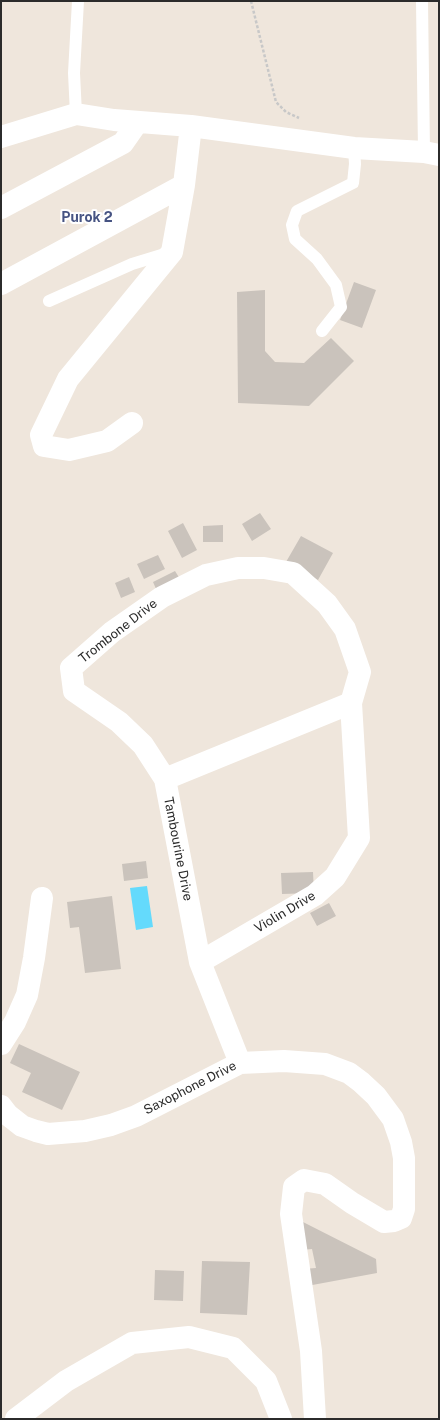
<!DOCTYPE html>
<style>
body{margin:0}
#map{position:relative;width:440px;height:1420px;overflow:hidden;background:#efe6dc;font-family:"Public Sans",sans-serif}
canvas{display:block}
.frame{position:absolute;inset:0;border:2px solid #2b2b2b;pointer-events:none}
</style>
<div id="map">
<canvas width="440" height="1420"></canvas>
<div class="frame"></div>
</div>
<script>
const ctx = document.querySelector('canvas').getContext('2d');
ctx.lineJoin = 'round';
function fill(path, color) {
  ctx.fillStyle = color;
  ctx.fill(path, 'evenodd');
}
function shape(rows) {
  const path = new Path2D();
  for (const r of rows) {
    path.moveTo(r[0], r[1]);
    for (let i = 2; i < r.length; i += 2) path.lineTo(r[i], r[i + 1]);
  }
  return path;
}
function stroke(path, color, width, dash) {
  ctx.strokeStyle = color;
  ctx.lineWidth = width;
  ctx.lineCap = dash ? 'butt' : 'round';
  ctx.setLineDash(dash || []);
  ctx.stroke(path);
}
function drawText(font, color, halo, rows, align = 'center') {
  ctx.font = font + ' "Public Sans",sans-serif';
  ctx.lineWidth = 4;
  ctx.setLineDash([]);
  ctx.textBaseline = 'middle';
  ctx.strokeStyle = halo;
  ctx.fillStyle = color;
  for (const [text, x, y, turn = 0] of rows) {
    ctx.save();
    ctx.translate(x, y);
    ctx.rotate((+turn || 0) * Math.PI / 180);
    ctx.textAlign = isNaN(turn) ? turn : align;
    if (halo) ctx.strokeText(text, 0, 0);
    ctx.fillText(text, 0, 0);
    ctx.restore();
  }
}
fill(shape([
 [147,886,153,927,136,930,130,888]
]), '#64dafc');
fill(shape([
 [354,282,376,290,362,328,340,320],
 [265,290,265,351,275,362,304,363,331,338,354,361,309,406,238,403,237,292],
 [260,513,271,529,252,541,242,524],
 [183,523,197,550,182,558,168,531],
 [223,525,223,542,203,542,203,526],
 [301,536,333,553,318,580,286,562],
 [158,555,165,569,144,579,137,564],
 [175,571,180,579,157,591,153,582],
 [129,577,135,592,121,598,115,583],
 [146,861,148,878,124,881,122,864],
 [313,872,314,893,282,894,281,873],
 [112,896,121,969,85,973,79,927,70,928,67,902],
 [329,903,336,916,317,926,310,913],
 [19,1044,80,1072,62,1110,22,1092,31,1073,10,1063],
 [301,1221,376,1259,377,1273,307,1286,303,1269,316,1268,312,1249,302,1250],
 [202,1261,250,1262,247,1315,200,1313],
 [155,1270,184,1271,183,1301,154,1300]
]), '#cac3bc');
stroke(shape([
 [251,1,276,102,286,112,299,118]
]), '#c8c8c8', 2.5, [3, 2]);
stroke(shape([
 [422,1,424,152],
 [76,114,74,73,78,1],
 [49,301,132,264,168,253],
 [322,331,341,307,336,285,317,259,295,239,292,225,297,211,353,183,355,164,354,148]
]), '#fff', 12);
stroke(shape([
 [1,137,76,114,114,120,191,126,354,148,424,152,439,155],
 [1,208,123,143,137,123],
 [1,284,184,185],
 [132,423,107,441,69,450,44,446,41,435,68,379,172,252,184,185,191,126],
 [165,779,351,703],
 [200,962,315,895,335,877,359,838,351,703,360,672,345,629,327,604,293,573,264,568,238,568,206,575,162,597,112,632,71,668,74,691,119,722,143,745,165,779,200,962,240,1063],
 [1,1044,15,1022,27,995,34,958,42,898],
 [1,1106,8,1115,22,1126,36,1131,48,1134,85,1131,111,1125,136,1116,240,1063,284,1061,325,1064,349,1073,361,1082,376,1096,393,1119,401,1142,404,1158,404,1209,401,1218,394,1221,384,1222,352,1203,325,1184,304,1180,294,1187,291,1214,311,1351,315,1419],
 [16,1419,66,1381,132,1343,189,1337,233,1348,266,1381,281,1419]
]), '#fff', 22);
drawText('13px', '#2b2b2b', '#fff', [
 ["Trombone Drive",118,631,-38],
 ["Tambourine Drive",178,849,79],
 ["Violin Drive",285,912,-31],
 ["Saxophone Drive",190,1088,-27]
]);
drawText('bold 14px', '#465382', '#fff', [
 ["Purok 2",87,218]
]);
</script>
